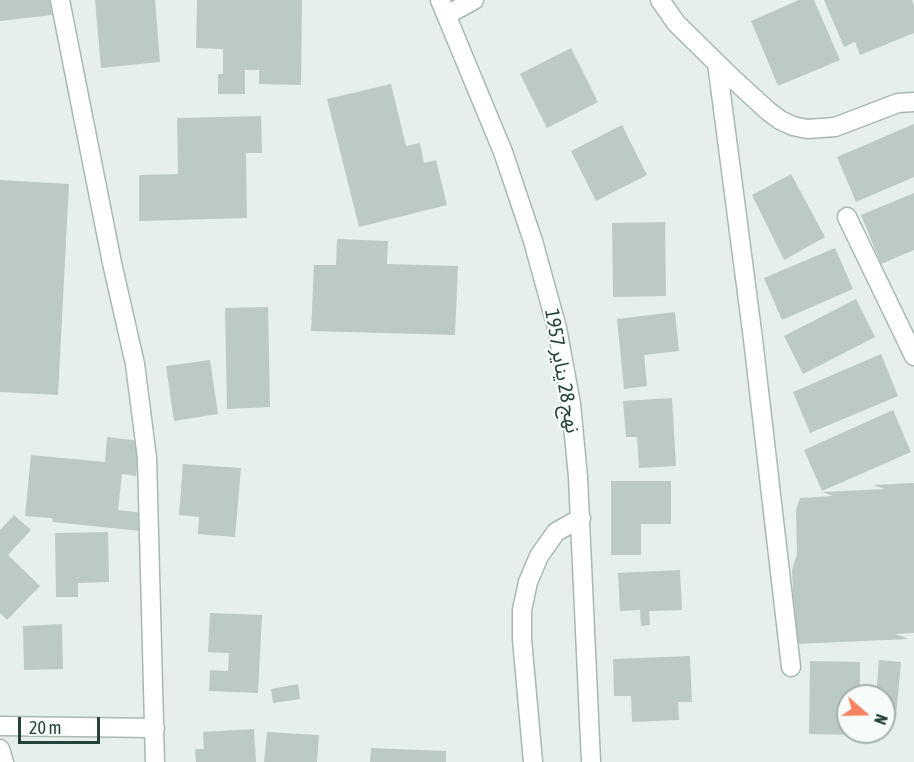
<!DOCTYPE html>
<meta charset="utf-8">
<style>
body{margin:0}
#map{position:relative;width:914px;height:762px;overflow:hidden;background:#e6efeb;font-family:"Asap Condensed",sans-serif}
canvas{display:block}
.north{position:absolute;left:836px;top:684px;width:60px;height:60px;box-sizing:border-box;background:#f7fbf9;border:2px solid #a3b1ad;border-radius:50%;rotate:110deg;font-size:16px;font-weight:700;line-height:24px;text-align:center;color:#24423a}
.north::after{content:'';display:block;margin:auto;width:21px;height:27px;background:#f4845f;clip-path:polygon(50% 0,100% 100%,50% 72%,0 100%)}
.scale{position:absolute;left:18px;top:717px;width:82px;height:27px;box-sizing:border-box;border:3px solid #24423a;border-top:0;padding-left:8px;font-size:18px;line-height:21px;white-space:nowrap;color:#24423a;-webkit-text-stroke:4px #f7fbf9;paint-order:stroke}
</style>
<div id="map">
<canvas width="914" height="762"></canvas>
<div class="north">N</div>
<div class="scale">20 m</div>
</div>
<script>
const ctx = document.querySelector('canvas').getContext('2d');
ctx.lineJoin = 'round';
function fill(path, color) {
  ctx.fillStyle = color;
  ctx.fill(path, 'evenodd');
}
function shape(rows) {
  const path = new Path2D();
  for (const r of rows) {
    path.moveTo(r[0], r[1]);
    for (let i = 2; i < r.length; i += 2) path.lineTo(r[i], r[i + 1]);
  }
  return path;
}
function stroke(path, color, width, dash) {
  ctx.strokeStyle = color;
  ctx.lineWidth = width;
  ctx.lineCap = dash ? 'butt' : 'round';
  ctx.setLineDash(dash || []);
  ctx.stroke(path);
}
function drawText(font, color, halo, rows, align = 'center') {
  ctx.font = font + ' "Asap Condensed","Noto Sans Arabic",sans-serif';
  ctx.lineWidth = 4.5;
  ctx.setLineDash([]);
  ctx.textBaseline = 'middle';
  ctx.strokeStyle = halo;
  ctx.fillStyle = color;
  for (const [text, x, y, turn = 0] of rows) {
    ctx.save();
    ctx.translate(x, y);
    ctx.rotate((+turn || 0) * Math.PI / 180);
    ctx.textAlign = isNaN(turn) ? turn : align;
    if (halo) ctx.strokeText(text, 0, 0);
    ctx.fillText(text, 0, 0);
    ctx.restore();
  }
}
fill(shape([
 [0,0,50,0,52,15,0,21],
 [95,0,155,0,160,62,101,68],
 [197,0,302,0,301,85,259,84,259,70,245,70,245,94,218,94,218,74,223,74,223,49,196,48],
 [799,0,814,0,840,60,778,86,751,21],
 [824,0,912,0,914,6,914,33,860,55,855,42,844,47],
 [571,48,598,102,547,128,520,74],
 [391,84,406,146,420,143,424,163,436,160,447,205,359,227,327,99],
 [261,116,262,153,246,153,247,218,139,221,139,175,178,174,177,118],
 [914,124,914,177,856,202,837,157],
 [622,125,647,175,596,201,571,151],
 [791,174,825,237,784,260,752,195],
 [0,180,69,184,58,395,0,392],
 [914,193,914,250,881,264,861,215],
 [665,222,666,296,613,297,612,223],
 [337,239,388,241,387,264,458,266,455,335,311,331,314,265,336,265],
 [835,248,853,289,782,320,764,278],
 [856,299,875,337,803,374,784,336],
 [268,307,270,407,227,409,225,308],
 [675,312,679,351,644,355,647,386,624,389,617,319],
 [881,354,898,396,810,433,793,392],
 [210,360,218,414,174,421,166,366],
 [672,398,676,466,639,468,637,437,626,437,623,401],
 [893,410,911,452,822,491,804,450],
 [107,437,140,441,136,476,122,474,118,510,143,513,141,531,53,522,52,518,25,516,31,455,105,462],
 [183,464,241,468,235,537,198,534,199,517,179,515],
 [611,481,671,481,671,524,641,524,641,555,611,555],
 [914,483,914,633,895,634,909,639,795,644,792,570,797,554,796,510,800,498,833,496,823,492,885,489,873,485],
 [14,515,31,530,8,555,40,586,7,620,0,613,0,530],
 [108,532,109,582,78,583,78,597,56,597,55,533],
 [680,570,682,610,649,611,650,625,641,626,640,610,620,611,618,573],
 [210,613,262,615,258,693,209,691,210,670,228,671,229,653,208,652],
 [62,624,63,669,24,670,23,626],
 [690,656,692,702,678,702,679,720,632,722,631,696,614,696,613,659],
 [879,660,901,662,896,718,884,717,884,696,876,696],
 [810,661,860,662,860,696,848,696,848,732,859,732,859,735,809,734],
 [298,684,300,699,273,703,271,689],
 [254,729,256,762,196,762,195,749,204,749,203,732],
 [267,732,319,735,317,762,264,762],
 [371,748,446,751,446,762,370,762]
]), '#bbcac4');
const minor = shape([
 [60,0,112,263,135,364,147,458,155,762],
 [440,0,503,152,533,241,557,328,571,404,578,477,591,762],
 [660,0,676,23,731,77,768,111,780,120,793,126,807,129,835,127,898,103,914,102],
 [447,15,474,0],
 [717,63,753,339,791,667],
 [847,217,914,356],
 [0,726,155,728],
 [0,749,4,762],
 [533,762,522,639,522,610,528,582,539,556,556,532,581,518]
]);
stroke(minor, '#a8b8b2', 21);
stroke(minor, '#fff', 18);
drawText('20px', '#24423a', '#f7fbf9', [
 ["نهج 28 يناير 1957",562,371,80]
]);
</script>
